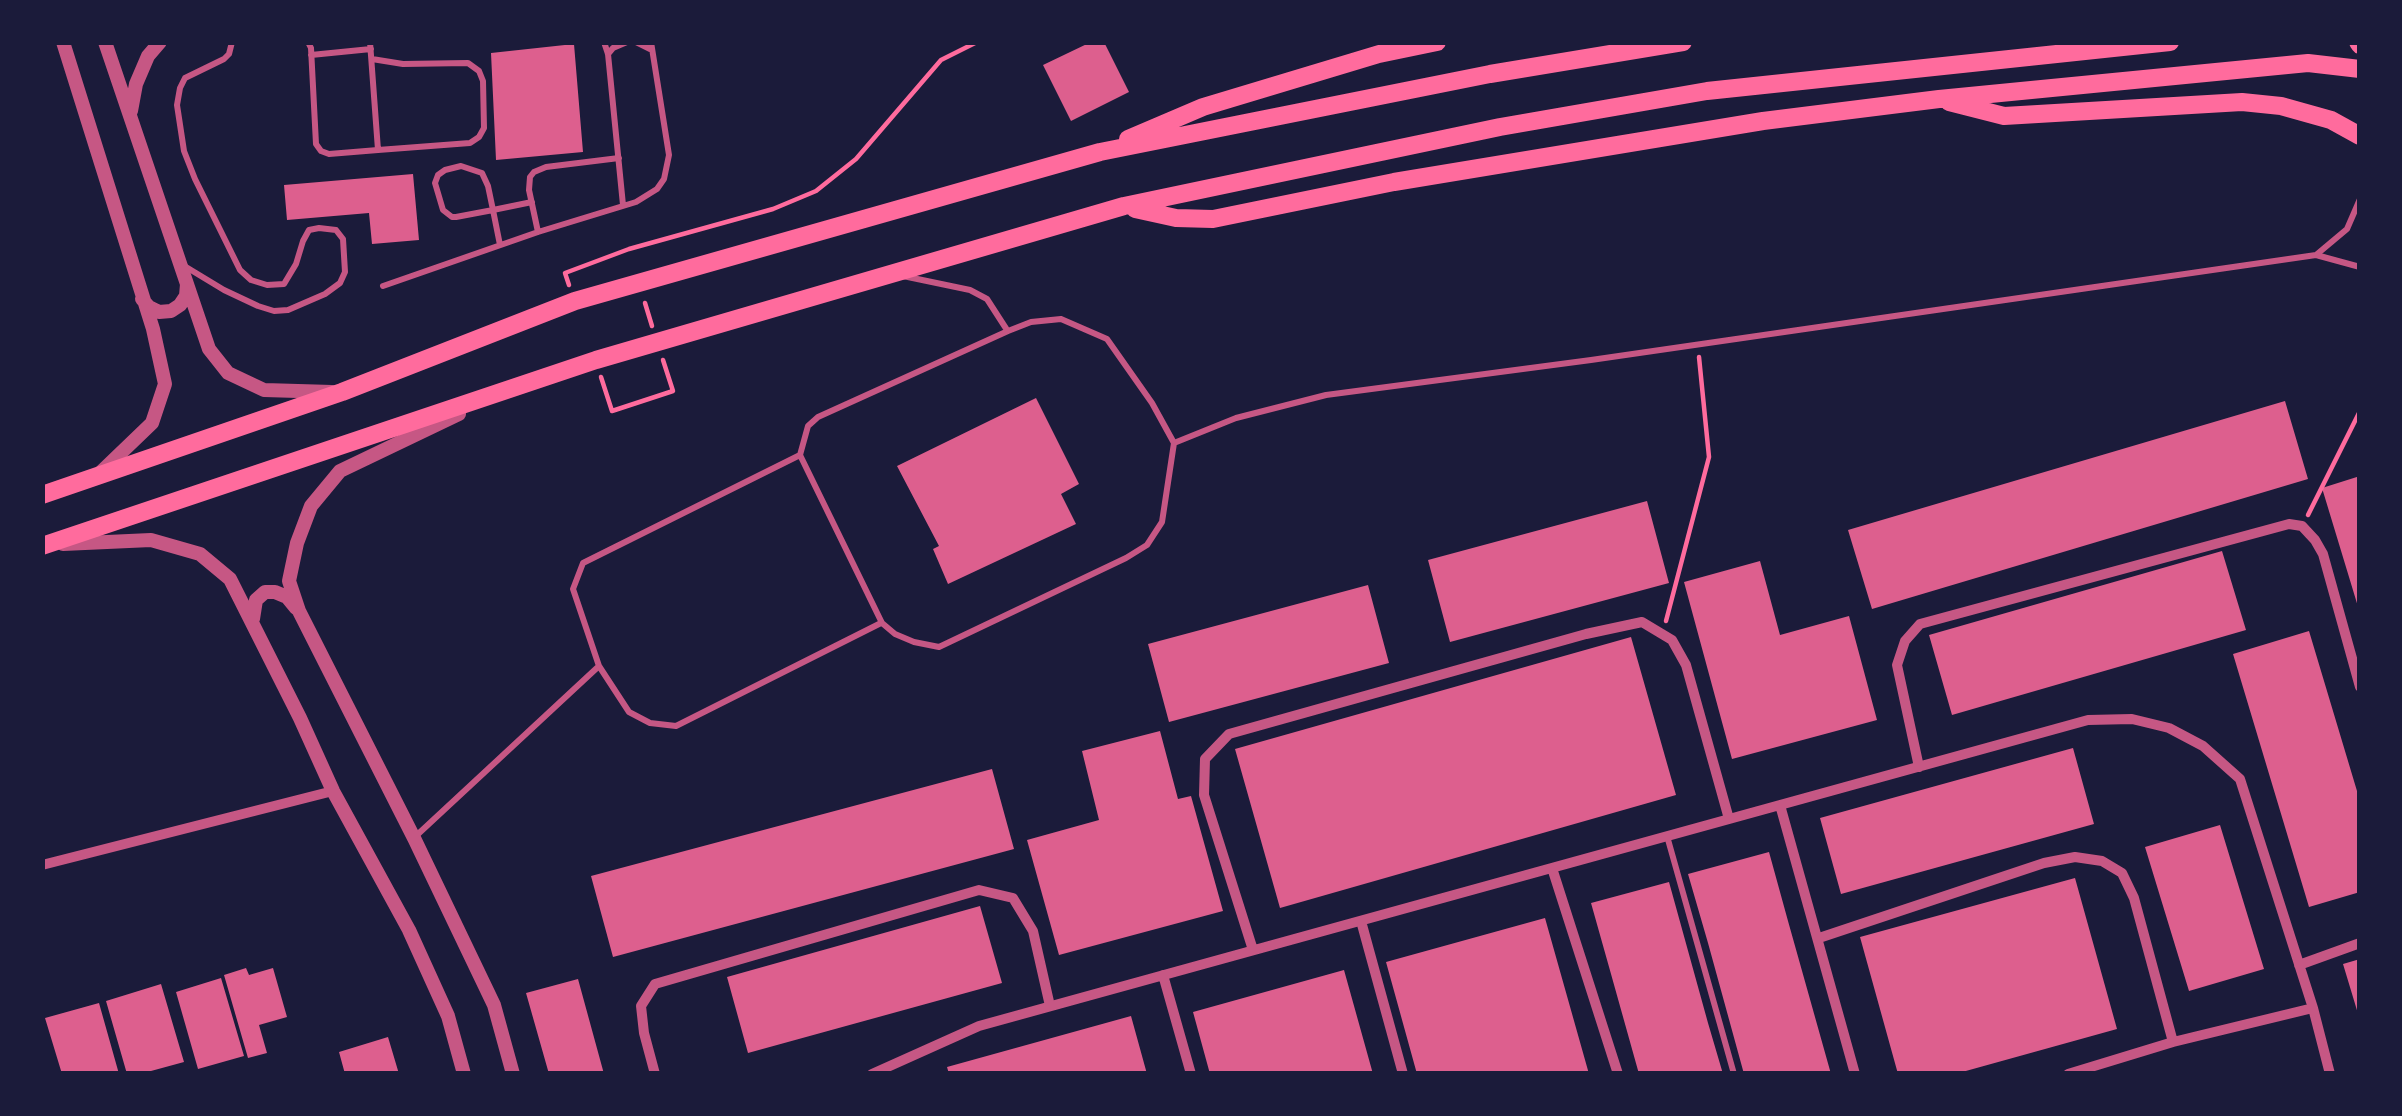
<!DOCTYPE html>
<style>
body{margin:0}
#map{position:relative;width:2402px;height:1116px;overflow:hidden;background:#1b1b3a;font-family:"Work Sans",sans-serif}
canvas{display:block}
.frame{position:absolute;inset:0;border:45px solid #1b1b3a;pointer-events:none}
</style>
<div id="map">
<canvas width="2402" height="1116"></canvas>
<div class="frame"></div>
</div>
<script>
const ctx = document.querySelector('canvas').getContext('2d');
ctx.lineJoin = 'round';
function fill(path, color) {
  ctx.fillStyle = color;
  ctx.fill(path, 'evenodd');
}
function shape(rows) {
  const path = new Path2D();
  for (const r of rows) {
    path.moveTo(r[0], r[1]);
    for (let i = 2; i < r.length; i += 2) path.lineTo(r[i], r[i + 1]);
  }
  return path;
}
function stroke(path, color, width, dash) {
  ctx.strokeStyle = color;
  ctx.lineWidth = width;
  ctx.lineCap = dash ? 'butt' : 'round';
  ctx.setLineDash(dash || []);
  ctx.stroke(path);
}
fill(shape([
 [1091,42,1104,42,1129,92,1071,121,1043,65],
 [574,44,583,152,496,160,491,53],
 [413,174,419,240,372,244,369,213,287,220,284,185],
 [1036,398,1079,484,1061,494,1076,524,948,584,933,549,939,546,897,466],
 [2285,401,2308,479,1872,609,1848,530],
 [2360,476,2360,609,2359,610,2322,488],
 [1647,501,1669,583,1450,642,1428,560],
 [2222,551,2246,630,1952,715,1929,635],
 [1760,561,1780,635,1849,616,1877,720,1732,759,1684,582],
 [1368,585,1389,663,1169,722,1148,644],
 [2309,631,2360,801,2360,892,2309,907,2233,654],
 [1631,637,1676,795,1280,908,1235,749],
 [1160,731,1178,799,1191,796,1223,911,1059,955,1027,840,1099,820,1082,751],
 [2073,748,2094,824,1841,894,1820,818],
 [992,769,1014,849,613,957,591,876],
 [2220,825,2264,969,2189,991,2145,847],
 [1769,852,1788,921,1831,1074,1744,1074,1708,943,1688,874],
 [2075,878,2117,1029,1955,1074,1898,1074,1860,937],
 [1669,882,1708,1023,1723,1074,1639,1074,1611,974,1591,903],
 [980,906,1002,983,748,1053,727,977],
 [1545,918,1589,1074,1417,1074,1386,962],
 [2360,959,2360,1017,2359,1017,2343,964],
 [246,968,249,975,273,968,287,1017,259,1025,267,1053,248,1058,224,975],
 [1344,970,1373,1074,1210,1074,1193,1012],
 [221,978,244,1056,198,1069,176,992],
 [578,979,604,1074,549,1074,526,993],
 [161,984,184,1062,140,1074,127,1074,106,1001],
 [99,1003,119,1074,62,1074,45,1018],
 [1131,1016,1147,1074,949,1074,947,1067],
 [388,1037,399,1074,345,1074,339,1052]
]), '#dd5f8e');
stroke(shape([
 [569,285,565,273,629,249,773,209,816,191,856,159,941,60,977,42],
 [645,303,652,326],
 [601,377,612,411,673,391,663,360],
 [2308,515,2360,411],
 [1666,621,1709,457,1699,357]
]), '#ff6b9d', 4.5);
stroke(shape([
 [308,42,311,48,316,144,321,151,329,154,378,150,370,42],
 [604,42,608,54,623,205],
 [636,42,650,49],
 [608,54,613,48,627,42],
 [311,55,371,49],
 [372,59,403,64,468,63,479,71,483,81,484,128,479,137,470,143,378,150],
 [538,232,529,190,530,177,534,172,546,167,619,158],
 [500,245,493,210,488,186,482,173,461,166,445,170,438,175,435,183,443,210,452,217,456,217,493,210,532,202],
 [2316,255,2347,229,2360,199],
 [186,267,224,290,258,306,274,311,288,310,325,294,340,283,345,272,343,239,336,230,319,228,309,230,303,241,296,264,284,284,267,285,251,280,240,270,195,179,184,151,177,105,180,88,185,78,224,59,229,54,232,42],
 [903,276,970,290,987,299,1007,330],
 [383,286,538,232,636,202,657,189,664,179,669,155,651,42],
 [1061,319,1107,339,1152,403,1174,443,1162,522,1147,545,1126,558,939,647,914,642,895,634,882,623,800,455,808,426,818,417,1008,331,1031,322,1061,319],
 [1174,443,1236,418,1326,395,1591,360,2316,255,2360,267],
 [800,455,583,563,573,589,599,666,629,712,650,723,676,726,881,623],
 [417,835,599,666],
 [1667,836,1734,1074]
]), '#c65784', 6);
stroke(shape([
 [1919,767,1897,665,1905,641,1920,624,2289,524,2302,526,2315,540,2323,554,2360,687],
 [1780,805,1855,1074],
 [42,865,333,791],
 [1552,868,1618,1074],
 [1361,921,1403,1074],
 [1819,938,2044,863,2075,857,2102,861,2122,873,2134,898,2173,1042],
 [1253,950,1204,795,1205,759,1229,734,1586,634,1642,622,1672,640,1686,665,1729,819],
 [2299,965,2360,943],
 [1163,975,1191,1074],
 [655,1074,644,1033,641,1006,655,984,979,890,1013,898,1033,931,1050,1006],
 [872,1074,979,1026,2088,720,2132,719,2169,728,2203,746,2240,779,2313,1008,2330,1074],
 [2068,1074,2173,1042,2313,1008]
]), '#c65784', 10);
stroke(shape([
 [63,42,153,329,165,384,152,423,101,472],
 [105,42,209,349,228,373,264,390,332,392],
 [131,111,136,84,148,56,160,42],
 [142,299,149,307,159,312,171,311,180,305,186,296,187,284],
 [459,414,340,471,311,506,297,543,289,581,299,611,414,838,494,1005,513,1074],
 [63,544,151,540,200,554,230,579,300,718,333,791,409,930,448,1016,464,1074],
 [253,619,256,600,265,592,275,592,287,597,296,608]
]), '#c65784', 14);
stroke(shape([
 [2358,42,2360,45],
 [1949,102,2004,116,2242,102,2281,106,2331,120,2360,136],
 [1128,139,1203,107,1379,54,1437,42],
 [1135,209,1176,218,1213,219,1394,182,1763,121,1939,99,2308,63,2360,69],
 [42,495,342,392,575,301,1100,152,1490,74,1683,42],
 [42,546,596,360,1124,206,1500,127,1707,91,2170,42]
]), '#ff6b9d', 18);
</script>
